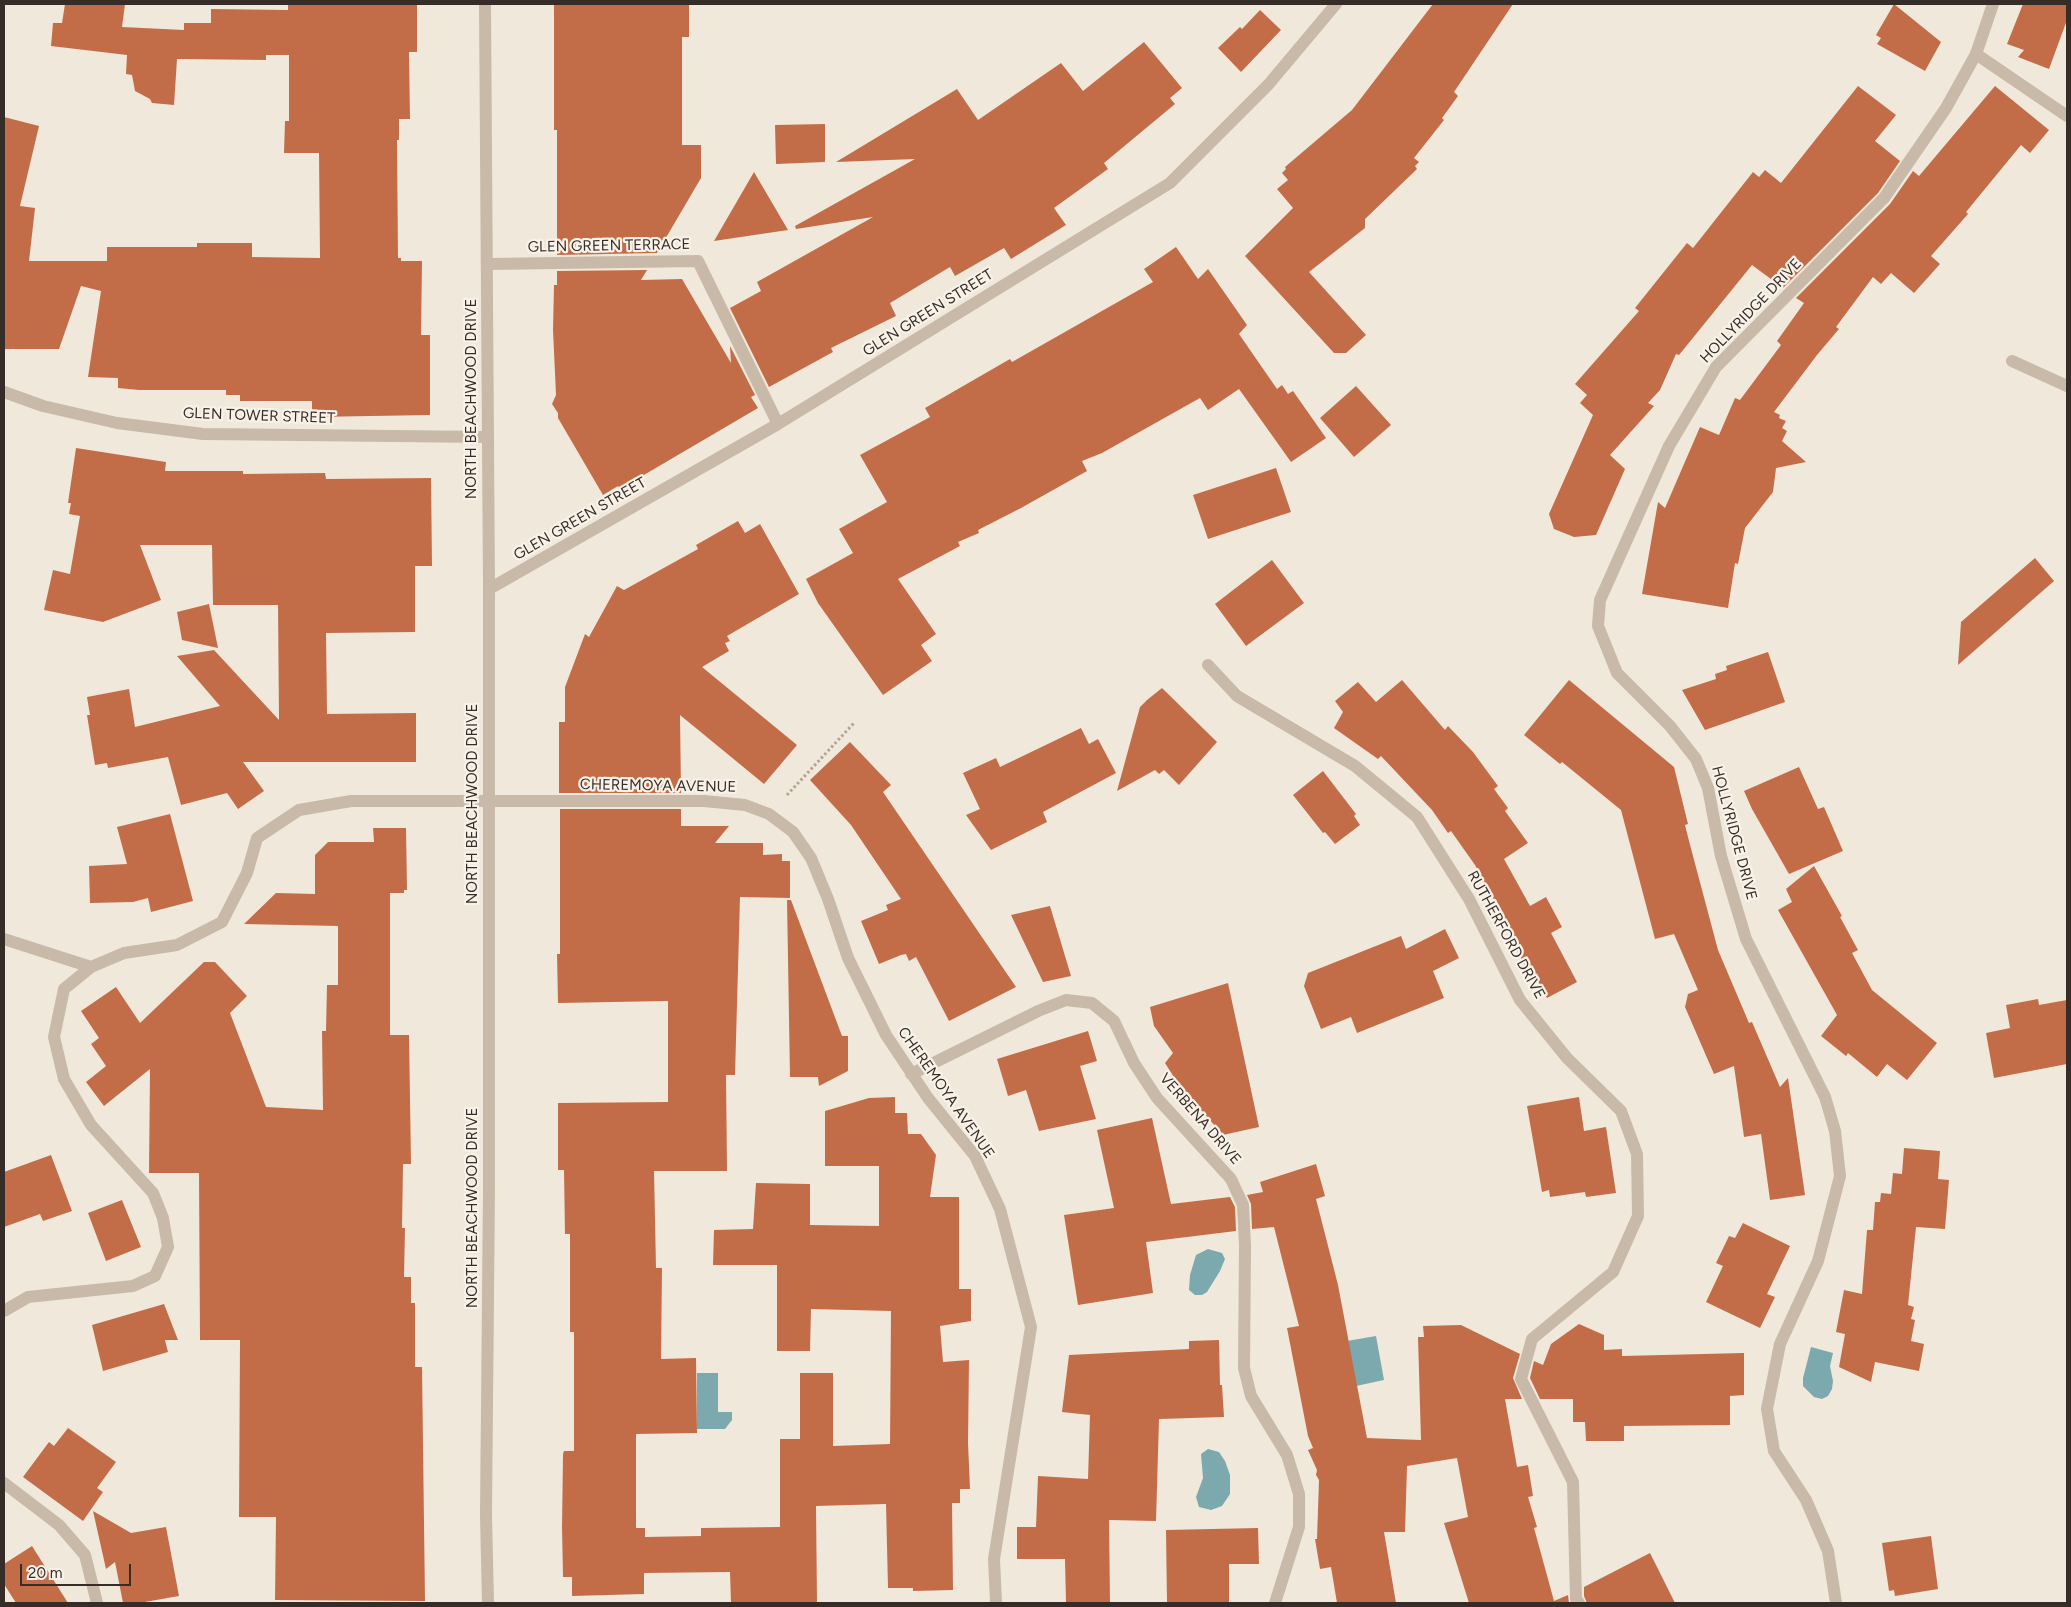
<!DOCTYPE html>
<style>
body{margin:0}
#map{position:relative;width:2071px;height:1607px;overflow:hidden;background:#f1e8dc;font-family:Figtree,sans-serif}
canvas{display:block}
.frame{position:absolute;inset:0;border:5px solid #362d28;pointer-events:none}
.scale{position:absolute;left:20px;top:1564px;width:111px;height:22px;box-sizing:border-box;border:2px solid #362d28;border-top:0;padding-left:6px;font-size:15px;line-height:18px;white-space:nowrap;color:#362d28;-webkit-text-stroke:4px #f9f2e8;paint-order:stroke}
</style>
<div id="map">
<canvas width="2071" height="1607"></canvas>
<div class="frame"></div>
<div class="scale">20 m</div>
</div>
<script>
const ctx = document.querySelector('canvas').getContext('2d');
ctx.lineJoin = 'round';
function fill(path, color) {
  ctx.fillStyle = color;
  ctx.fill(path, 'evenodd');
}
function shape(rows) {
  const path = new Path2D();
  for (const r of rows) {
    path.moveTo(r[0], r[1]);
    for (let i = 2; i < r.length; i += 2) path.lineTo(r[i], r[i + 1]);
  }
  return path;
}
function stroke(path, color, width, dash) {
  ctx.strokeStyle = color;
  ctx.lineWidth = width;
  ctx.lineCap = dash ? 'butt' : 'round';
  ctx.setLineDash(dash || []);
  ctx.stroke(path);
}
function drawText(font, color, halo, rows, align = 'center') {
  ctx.font = font + ' Figtree,sans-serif';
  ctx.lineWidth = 4.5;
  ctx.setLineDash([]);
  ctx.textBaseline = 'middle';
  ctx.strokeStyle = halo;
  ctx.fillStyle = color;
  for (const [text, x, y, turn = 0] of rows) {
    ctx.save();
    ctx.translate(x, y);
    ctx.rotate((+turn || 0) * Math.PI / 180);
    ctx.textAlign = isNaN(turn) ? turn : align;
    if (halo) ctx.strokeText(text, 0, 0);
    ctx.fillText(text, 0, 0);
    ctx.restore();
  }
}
fill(shape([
 [1208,1249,1222,1253,1225,1259,1220,1271,1207,1292,1202,1295,1195,1295,1189,1290,1190,1275,1196,1255],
 [1376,1336,1384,1380,1356,1386,1347,1341],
 [1811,1347,1833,1353,1830,1366,1833,1381,1832,1389,1828,1396,1822,1399,1814,1397,1803,1386,1803,1378],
 [697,1373,718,1373,718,1412,732,1412,732,1420,725,1429,697,1429],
 [1208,1449,1219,1452,1225,1461,1230,1475,1230,1494,1222,1506,1211,1510,1199,1507,1196,1497,1203,1478,1201,1454]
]), '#7ba9ae');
fill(shape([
 [65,4,125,4,122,27,184,30,184,23,211,23,211,9,288,10,288,4,417,4,417,52,409,52,410,119,399,119,399,140,397,140,398,258,401,258,401,261,422,261,421,335,430,335,430,415,312,417,312,401,240,401,240,395,226,395,226,390,139,390,118,388,118,378,88,377,101,291,81,286,59,349,4,349,4,117,39,126,20,206,35,208,29,261,107,261,107,247,197,247,197,243,252,243,252,257,320,258,319,153,284,153,285,121,289,121,289,55,266,55,266,60,177,59,174,105,152,103,150,99,135,91,132,75,126,74,127,55,51,46,53,23,62,23],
 [554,4,689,4,689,37,682,37,682,145,701,145,701,178,657,253,557,255,557,130,554,130],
 [1433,4,1513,4,1454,92,1458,96,1442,118,1444,120,1414,158,1419,162,1415,166,1417,169,1365,219,1365,228,1309,272,1366,335,1346,353,1334,353,1245,256,1293,208,1277,189,1288,180,1282,173,1286,169,1285,167,1352,110],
 [1894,4,1941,42,1925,71,1877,44,1881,38,1876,35],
 [2023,4,2067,4,2067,20,2049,69,2018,57,2024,50,2007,44],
 [1260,10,1281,30,1241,72,1218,48,1240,27,1242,29],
 [1144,42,1182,88,1170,98,1175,104,1104,163,1108,169,1054,208,1066,225,1011,259,1004,248,955,276,950,267,890,303,896,316,831,348,833,352,769,387,730,308,761,291,757,282,873,217,796,229,795,226,915,159,836,162,957,89,978,120,1061,63,1083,91],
 [1858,86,1896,115,1875,141,1900,161,1878,193,1783,288,1752,265,1679,355,1676,354,1660,390,1648,403,1654,406,1610,455,1625,469,1596,535,1574,537,1554,529,1549,514,1593,415,1580,403,1587,395,1575,384,1639,311,1635,308,1687,243,1693,248,1753,172,1759,177,1765,170,1781,183],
 [1995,86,2049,130,2030,153,2021,145,1966,212,1968,214,1931,256,1940,264,1914,293,1891,273,1881,284,1873,277,1836,327,1839,329,1817,355,1774,412,1780,415,1779,418,1786,421,1782,428,1787,431,1782,441,1806,462,1776,468,1773,492,1745,528,1738,564,1735,563,1728,608,1642,594,1658,502,1665,508,1700,427,1719,435,1735,398,1740,400,1781,345,1777,341,1804,303,1796,298,1890,204,1913,171,1919,176],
 [825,124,825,162,776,164,775,125],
 [754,172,788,230,714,241],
 [1176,247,1198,279,1208,269,1247,325,1239,334,1277,389,1282,385,1288,394,1293,391,1326,438,1291,462,1239,389,1208,410,1200,398,1102,453,1082,461,1087,471,1021,508,978,530,979,533,958,542,960,546,898,579,936,634,921,645,932,661,883,695,818,603,806,579,853,553,839,529,887,502,860,455,930,417,925,408,1010,359,1012,362,1153,282,1144,269],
 [647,270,641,280,682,279,731,363,730,346,755,395,751,397,758,408,620,489,618,486,603,495,558,418,558,413,552,404,556,395,553,330,554,285,557,285,557,271],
 [1356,386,1391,425,1354,457,1320,418],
 [76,448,166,462,165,471,243,471,243,474,325,473,326,479,431,478,432,566,415,566,415,632,326,633,327,714,416,713,416,762,243,762,264,791,238,809,227,793,181,805,168,757,108,768,107,763,95,765,87,715,90,715,87,697,129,689,135,727,220,706,177,656,214,650,279,720,278,605,213,605,212,545,140,545,161,600,103,622,44,610,53,570,70,574,80,516,69,514,71,503,68,503],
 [1276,468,1291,512,1208,539,1193,495],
 [738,521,745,533,760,524,799,594,727,636,730,641,725,643,729,651,702,667,797,745,764,784,680,715,681,793,559,793,559,722,565,722,565,687,585,634,589,637,617,586,624,590,698,549,696,545],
 [2035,558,2054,581,1958,665,1961,622],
 [1272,560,1304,603,1246,646,1215,604],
 [209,604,218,648,182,640,177,612],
 [1768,652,1785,702,1705,730,1682,690,1716,679,1715,674,1727,670,1726,666],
 [1402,680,1445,730,1448,726,1473,752,1498,786,1494,789,1508,808,1505,811,1528,843,1504,859,1530,906,1546,897,1562,927,1551,933,1577,982,1547,998,1537,979,1533,980,1515,947,1519,945,1475,865,1451,831,1448,833,1432,810,1381,756,1378,759,1334,728,1343,712,1335,701,1358,682,1376,702],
 [1569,680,1674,767,1688,824,1685,825,1689,841,1718,950,1749,1023,1752,1022,1780,1087,1788,1078,1805,1195,1770,1200,1761,1134,1744,1137,1734,1066,1714,1074,1685,1007,1688,994,1698,990,1674,934,1655,939,1621,810,1562,762,1560,764,1524,735],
 [1162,688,1217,742,1179,785,1164,770,1159,774,1155,770,1117,791,1140,707,1147,700],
 [1081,728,1089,744,1098,739,1116,773,1043,812,1047,822,991,850,966,815,980,809,963,773,996,758,1000,767],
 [850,742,891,785,883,792,1016,987,949,1021,916,957,909,961,906,954,901,955,879,964,861,921,888,910,886,905,901,899,851,825,810,780],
 [1799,767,1818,809,1824,807,1843,851,1789,874,1752,809,1744,791],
 [1323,771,1356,814,1354,816,1360,825,1335,844,1325,832,1323,833,1293,795],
 [560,809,681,809,681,826,729,826,715,843,763,843,763,855,782,854,782,861,790,861,790,898,740,897,735,1075,726,1075,727,1171,654,1171,656,1268,662,1268,661,1359,696,1358,697,1433,636,1434,636,1528,645,1528,645,1537,701,1536,701,1528,780,1527,780,1439,800,1439,800,1373,833,1373,833,1446,890,1444,891,1311,811,1309,810,1351,777,1351,777,1265,713,1265,714,1230,753,1229,756,1183,810,1184,810,1225,879,1226,879,1166,825,1166,825,1111,869,1098,895,1097,895,1113,907,1113,908,1134,921,1134,936,1155,930,1197,959,1197,959,1289,971,1289,971,1321,940,1326,943,1362,969,1360,968,1443,970,1489,960,1489,960,1503,952,1503,953,1590,913,1591,913,1588,888,1588,886,1504,816,1506,817,1603,731,1603,730,1572,644,1573,644,1594,572,1596,572,1577,563,1577,562,1527,563,1454,564,1451,574,1451,574,1332,570,1332,570,1234,565,1234,564,1170,558,1170,558,1103,668,1102,668,1001,558,1003,557,954,560,954],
 [170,814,193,901,151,912,148,898,133,902,90,903,89,866,127,864,117,827],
 [373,828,406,828,407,890,404,890,404,893,390,893,390,1035,409,1035,411,1164,403,1164,402,1228,405,1228,404,1277,411,1277,411,1303,415,1303,415,1367,422,1367,425,1601,275,1600,276,1517,239,1517,240,1340,200,1340,199,1173,149,1173,150,1069,104,1106,86,1082,106,1066,91,1044,99,1038,81,1011,116,987,140,1023,204,962,215,962,247,996,230,1013,266,1107,323,1110,322,1031,326,1031,327,985,338,985,338,926,244,924,276,893,315,894,315,855,328,842,374,842],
 [1814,866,1842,916,1840,917,1858,950,1852,953,1872,990,1937,1043,1907,1080,1887,1064,1877,1077,1848,1053,1846,1056,1821,1036,1837,1015,1778,910,1792,902,1786,889],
 [787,900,791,900,842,1036,848,1036,848,1071,819,1086,818,1077,790,1077],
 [1050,906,1071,976,1043,982,1011,915],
 [1445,929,1459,958,1433,971,1444,998,1357,1033,1351,1017,1321,1029,1304,986,1308,973,1401,936,1406,949],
 [1228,983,1259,1127,1223,1135,1179,1085,1165,1063,1173,1053,1154,1026,1150,1007],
 [2038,999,2039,1005,2067,1000,2067,1064,1994,1078,1986,1033,2010,1028,2006,1005],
 [1088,1031,1097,1061,1080,1066,1096,1119,1039,1131,1026,1090,1008,1096,997,1059],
 [1579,1097,1584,1131,1606,1127,1616,1193,1586,1197,1585,1192,1550,1197,1549,1190,1542,1192,1527,1106],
 [1152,1118,1171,1204,1230,1197,1235,1207,1236,1231,1146,1242,1153,1293,1078,1305,1064,1215,1114,1208,1097,1130],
 [1904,1148,1940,1151,1938,1179,1949,1180,1945,1229,1916,1227,1908,1305,1914,1307,1911,1319,1915,1320,1911,1341,1924,1344,1919,1371,1875,1362,1871,1382,1839,1367,1845,1334,1836,1332,1844,1290,1862,1294,1867,1230,1873,1230,1875,1202,1880,1202,1881,1193,1891,1194,1893,1173,1902,1174],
 [51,1155,72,1211,43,1221,40,1214,4,1227,4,1172],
 [1316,1164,1325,1196,1316,1199,1338,1285,1367,1438,1421,1440,1418,1337,1424,1337,1423,1326,1461,1325,1520,1354,1513,1378,1522,1399,1505,1399,1517,1467,1528,1465,1533,1496,1528,1497,1537,1527,1534,1528,1554,1601,1568,1595,1569,1603,1469,1603,1444,1523,1468,1517,1457,1458,1407,1466,1405,1532,1384,1532,1396,1603,1337,1603,1331,1567,1320,1569,1315,1539,1317,1539,1319,1480,1316,1475,1317,1470,1308,1450,1313,1448,1308,1436,1287,1328,1299,1326,1274,1227,1252,1229,1251,1204,1247,1195,1263,1192,1260,1182],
 [122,1200,141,1247,106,1261,88,1213],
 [1743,1223,1790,1246,1767,1294,1775,1297,1760,1328,1706,1302,1723,1266,1716,1263,1729,1236,1735,1238],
 [164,1304,178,1340,165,1340,168,1352,103,1371,92,1325],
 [1579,1324,1604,1335,1604,1350,1622,1349,1622,1356,1744,1353,1744,1395,1730,1396,1730,1425,1624,1426,1624,1441,1586,1441,1585,1422,1573,1422,1573,1399,1540,1399,1530,1378,1534,1361,1543,1365,1551,1344],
 [1219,1340,1220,1385,1222,1385,1224,1417,1159,1419,1156,1521,1109,1520,1110,1603,1066,1603,1065,1559,1017,1559,1017,1527,1036,1527,1038,1476,1088,1479,1090,1415,1062,1412,1069,1355,1189,1349,1189,1341],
 [68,1428,116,1462,97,1488,103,1492,83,1521,23,1477,49,1442,54,1446],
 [93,1511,131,1533,166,1527,179,1596,139,1603,123,1603,115,1562,106,1569],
 [1258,1528,1259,1564,1229,1564,1229,1603,1167,1603,1166,1530],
 [1931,1536,1938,1589,1895,1596,1894,1590,1889,1591,1882,1543],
 [32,1546,68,1603,16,1603,4,1584,4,1564],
 [1650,1553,1675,1603,1587,1603,1584,1596,1584,1587]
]), '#c36d48');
stroke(shape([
 [787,795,854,723]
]), '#b5a392', 3, [2.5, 2.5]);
stroke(shape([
 [1976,54,2067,116]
]), '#c9b9a8', 12);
stroke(shape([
 [488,264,698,261,778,424],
 [2012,361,2067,386],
 [4,392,43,406,117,423,203,434,488,437],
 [489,589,778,424,1170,183,1268,85,1336,4],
 [1208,665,1237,696,1355,766,1417,817,1469,899,1520,1000,1567,1058,1621,1111,1637,1154,1638,1216,1613,1272,1532,1339,1521,1379,1573,1482,1576,1599,1579,1603],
 [4,939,91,967],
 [911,1074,1038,1011,1066,1000,1092,1003,1114,1021,1134,1063,1157,1098,1231,1179,1243,1205,1245,1245,1244,1368,1251,1396,1287,1455,1299,1494,1299,1527,1275,1603],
 [4,1311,28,1297,133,1286,155,1276,168,1247,163,1218,153,1193,91,1125,64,1079,54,1037,64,989,91,967,124,953,177,945,222,922,247,873,257,838,299,810,351,801,704,801,745,805,769,814,793,832,811,858,828,899,848,958,886,1035,928,1098,975,1156,1000,1209,1031,1327,994,1559,996,1603],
 [4,1483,59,1525,85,1555,97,1603],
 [1836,1603,1828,1551,1806,1500,1774,1451,1767,1409,1780,1344,1818,1261,1840,1176,1835,1131,1825,1097,1746,939,1721,856,1708,788,1696,759,1670,726,1617,673,1598,626,1600,600,1669,446,1716,367,1884,198,1946,108,1976,54,1993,4]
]), '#c9b9a8', 12);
stroke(shape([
 [485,4,489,589,489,1187,486,1515,488,1603]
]), '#c9b9a8', 12);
drawText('15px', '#362d28', '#f9f2e8', [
 ["GLEN GREEN TERRACE",609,246,-1],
 ["HOLLYRIDGE DRIVE",1751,311,-46],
 ["GLEN GREEN STREET",928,313,-32],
 ["NORTH BEACHWOOD DRIVE",472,399,-90],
 ["GLEN TOWER STREET",259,416,2],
 ["GLEN GREEN STREET",580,519,-30],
 ["CHEREMOYA AVENUE",658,786,1],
 ["NORTH BEACHWOOD DRIVE",473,804,-90],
 ["HOLLYRIDGE DRIVE",1734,833,75],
 ["RUTHERFORD DRIVE",1506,935,61],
 ["CHEREMOYA AVENUE",946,1093,55],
 ["VERBENA DRIVE",1200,1119,49],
 ["NORTH BEACHWOOD DRIVE",473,1208,-90]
]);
</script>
